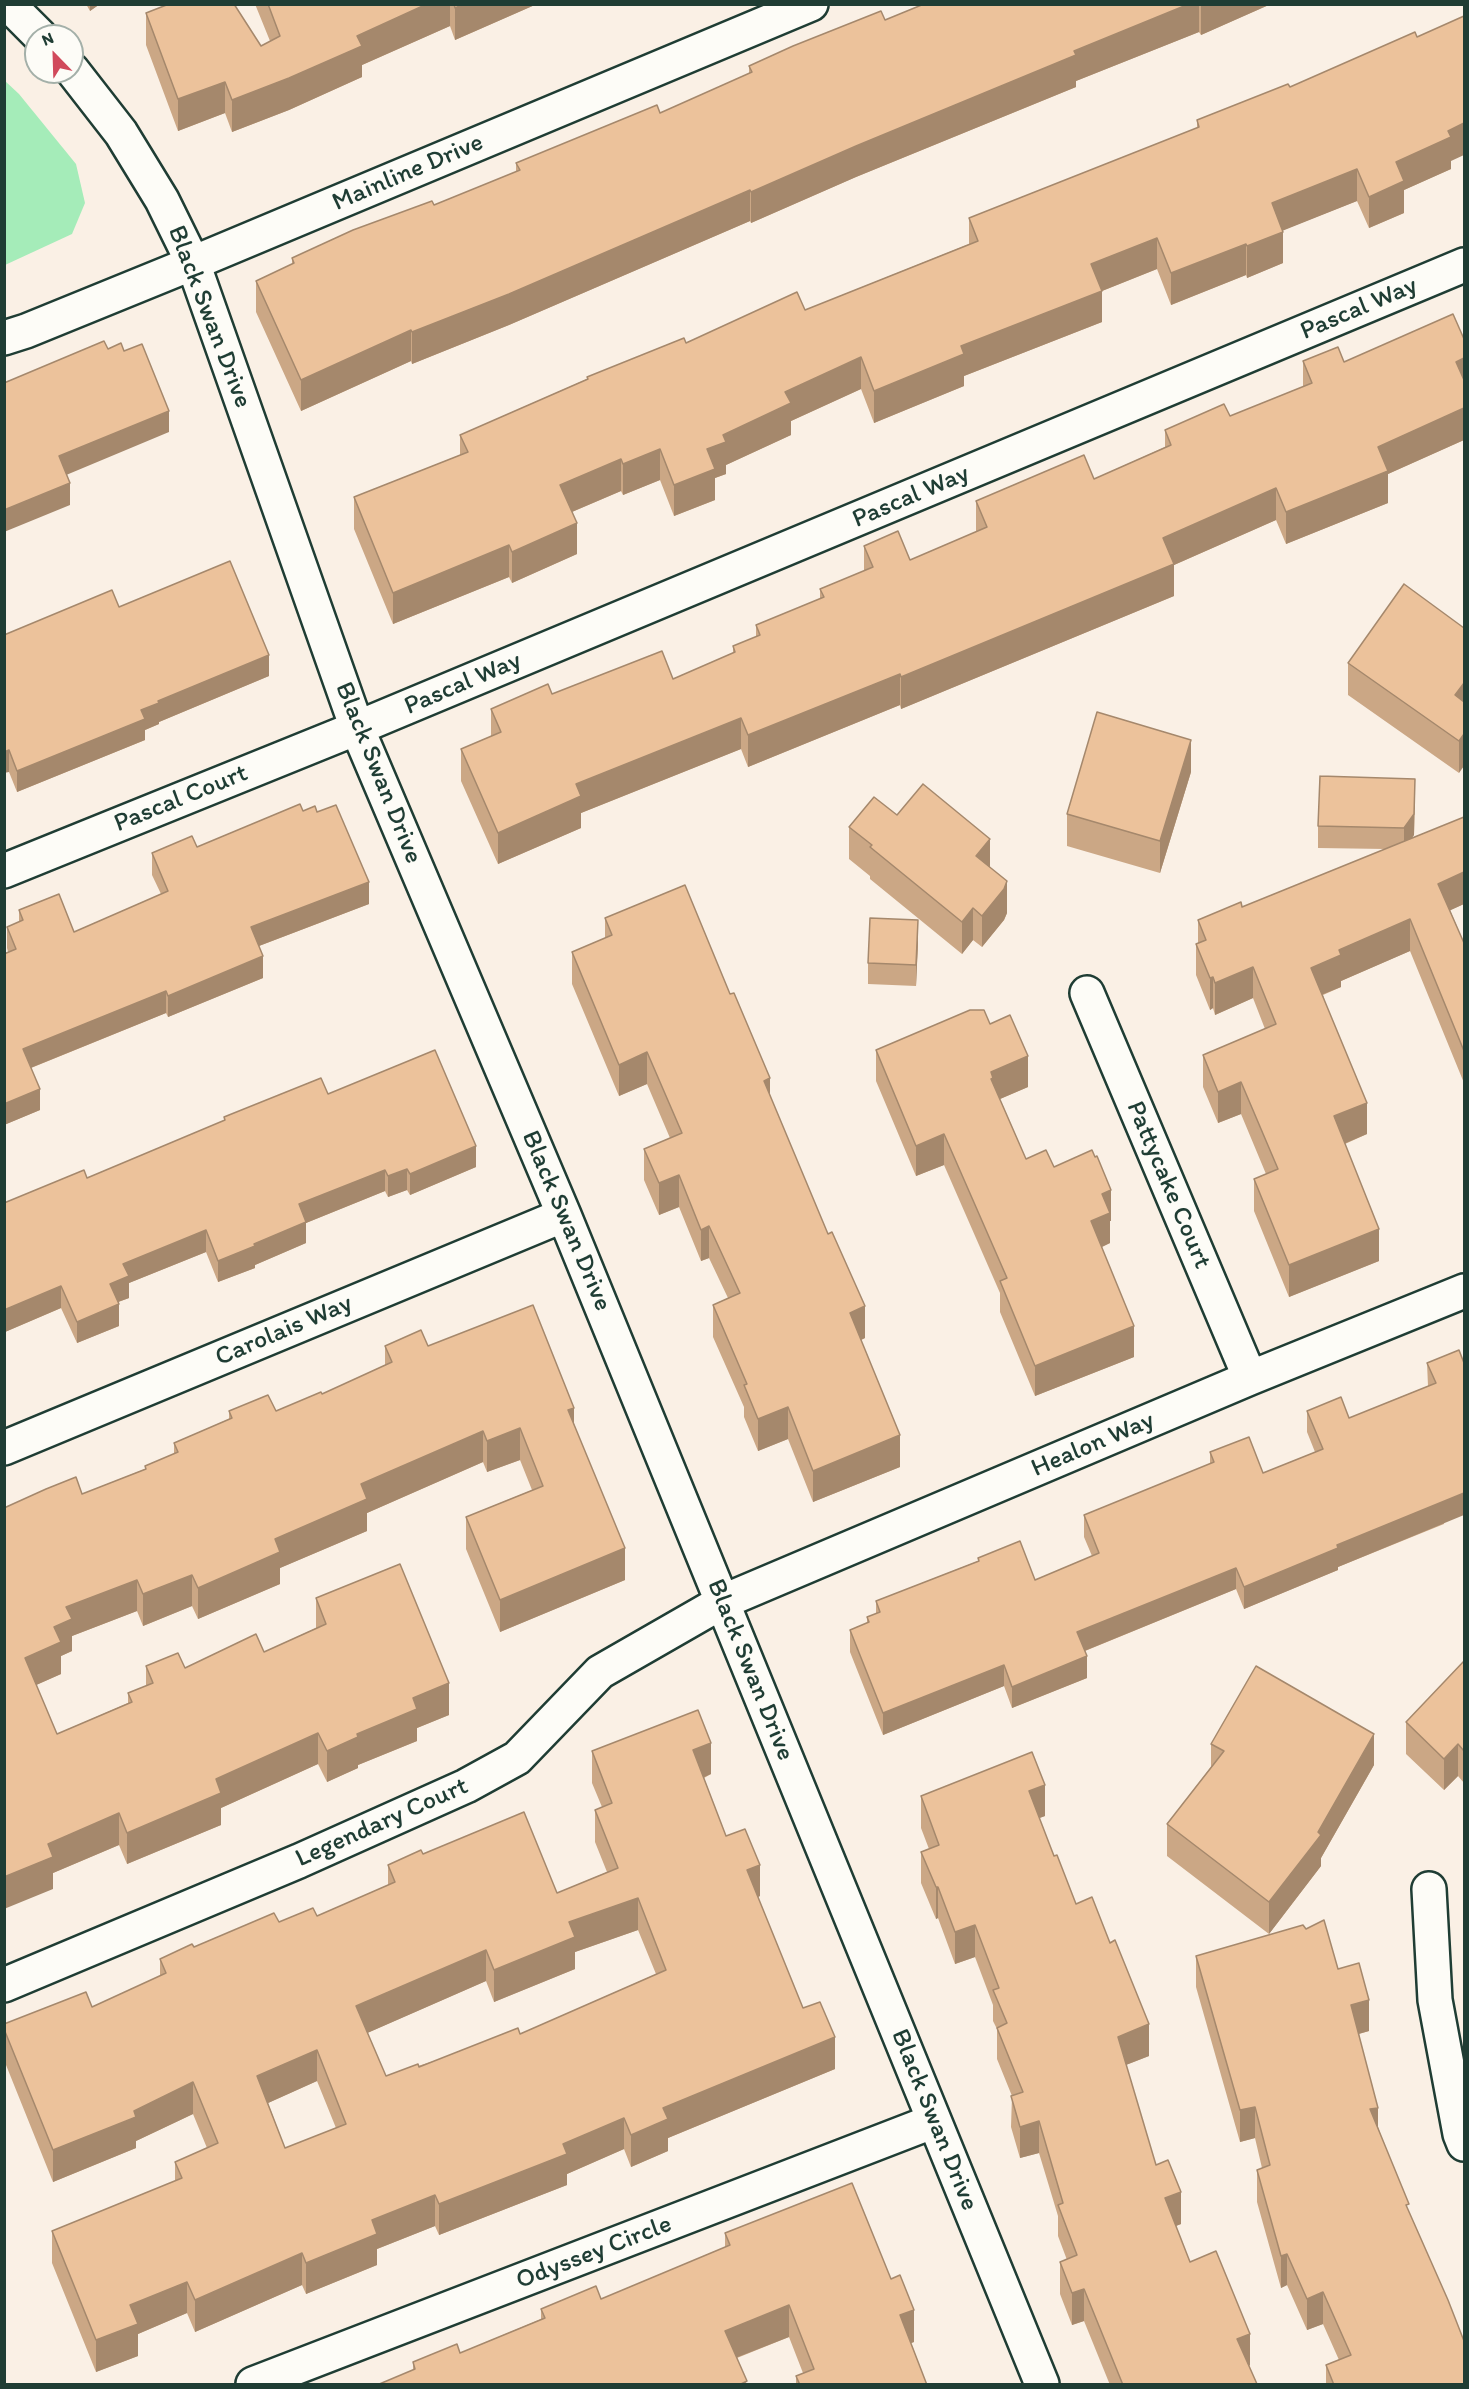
<!DOCTYPE html>
<style>
body{margin:0}
#map{position:relative;width:1469px;height:2389px;overflow:hidden;background:#faf0e5;font-family:Itim,sans-serif}
canvas{display:block}
.frame{position:absolute;inset:0;border:6px solid #1f3d34;pointer-events:none}
.north{position:absolute;left:24px;top:24px;width:60px;height:60px;box-sizing:border-box;background:#fdfcf7;border:2px solid #a4b0a9;border-radius:50%;rotate:337deg;font-size:16px;font-weight:700;line-height:24px;text-align:center;color:#1f3d34}
.north::after{content:'';display:block;margin:auto;width:21px;height:27px;background:#d1495b;clip-path:polygon(50% 0,100% 100%,50% 72%,0 100%)}
</style>
<div id="map">
<canvas width="1469" height="2389"></canvas>
<div class="frame"></div>
<div class="north">N</div>
</div>
<script>
const ctx = document.querySelector('canvas').getContext('2d');
ctx.lineJoin = 'round';
function fill(path, color) {
  ctx.fillStyle = color;
  ctx.fill(path, 'evenodd');
}
function shape(rows) {
  const path = new Path2D();
  for (const r of rows) {
    path.moveTo(r[0], r[1]);
    for (let i = 2; i < r.length; i += 2) path.lineTo(r[i], r[i + 1]);
  }
  return path;
}
function stroke(path, color, width, dash) {
  ctx.strokeStyle = color;
  ctx.lineWidth = width;
  ctx.lineCap = dash ? 'butt' : 'round';
  ctx.setLineDash(dash || []);
  ctx.stroke(path);
}
function drawText(font, color, halo, rows, align = 'center') {
  ctx.font = font + ' Itim,sans-serif';
  ctx.lineWidth = 4.5;
  ctx.setLineDash([]);
  ctx.textBaseline = 'middle';
  ctx.strokeStyle = halo;
  ctx.fillStyle = color;
  for (const [text, x, y, turn = 0] of rows) {
    ctx.save();
    ctx.translate(x, y);
    ctx.rotate((+turn || 0) * Math.PI / 180);
    ctx.textAlign = isNaN(turn) ? turn : align;
    if (halo) ctx.strokeText(text, 0, 0);
    ctx.fillText(text, 0, 0);
    ctx.restore();
  }
}
fill(shape([
 [4,80,19,94,76,164,85,203,72,234,5,265]
]), '#a5ecb9');
const minor = shape([
 [8,4,40,36],
 [72,70,121,133,162,200,193,263,357,728,564,1215,1042,2384],
 [4,871,357,728,1464,265],
 [1087,993,1250,1378],
 [4,1448,564,1215],
 [1429,1889,1435,2000,1460,2134,1464,2144],
 [4,1985,299,1861,466,1786,517,1758,600,1672,722,1602,1250,1378,1464,1291],
 [253,2384,934,2121]
]);
const tertiary = shape([
 [4,338,26,331,193,263,811,4]
]);
stroke(minor, '#1f3d34', 38);
stroke(tertiary, '#1f3d34', 38);
stroke(minor, '#fdfcf7', 33);
stroke(tertiary, '#fdfcf7', 33);
fill(shape([
 [86,4,100,4,90,11],
 [255,4,537,4,455,40,450,26,362,65,362,77,289,110,232,132,225,113,178,131,146,45,146,13,261,46,270,41],
 [924,4,1271,4,1201,35,1199,32,1076,81,1076,87,856,177,751,223,750,221,509,325,412,364,411,361,301,411,256,312,256,281,292,264,292,258,434,205,516,172,516,163,660,113,749,74,749,66,885,20],
 [1290,87,1451,161,1451,169,1404,190,1404,213,1369,228,1357,201,1283,230,1283,263,1247,278,1246,275,1171,305,1157,269,1102,291,1102,322,964,376,964,386,874,423,861,389,791,421,791,435,726,465,726,474,715,478,715,500,674,516,660,480,623,495,621,491,572,512,577,554,512,583,509,577,393,624,354,529,354,497,460,455,460,435,587,379,587,377,686,343,805,310,969,244,969,218,1197,128,1197,120],
 [1464,339,1464,440,1388,474,1388,503,1286,544,1276,520,1174,565,1174,596,901,709,900,705,748,767,741,749,581,813,581,828,498,864,461,781,461,749,491,736,491,709,552,694,673,679,733,653,733,646,756,637,756,625,820,599,820,589,864,571,864,546,910,560,976,532,976,501,1094,479,1165,447,1165,430,1230,416,1303,387,1303,361,1344,362],
 [119,607,269,676,159,722,159,724,145,730,145,740,17,792,9,772,4,635],
 [1464,628,1459,773,1348,695,1348,663],
 [1191,772,1160,873,1067,846,1067,814],
 [1415,801,1414,835,1411,839,1464,904,1450,910,1464,943,1464,1083,1410,951,1341,981,1341,987,1323,995,1367,1134,1345,1144,1379,1261,1289,1297,1254,1211,1254,1179,1266,1174,1241,1114,1218,1123,1203,1087,1203,1055,1265,1029,1253,998,1215,1015,1213,1008,1210,1010,1196,975,1196,944,1198,943,1198,920,1242,907,1386,849,1318,848,1318,826],
 [300,804,303,811,315,806,317,812,336,805,369,882,369,904,259,946,263,956,263,978,168,1017,166,1013,31,1068,40,1089,40,1110,4,1125,4,954,8,952,7,948,7,927,19,922,19,910,59,894,74,932,161,894,152,875,152,853,192,836,197,847],
 [897,815,990,867,1007,913,1004,920,982,947,973,940,962,954,870,879,870,876,849,859,849,827],
 [605,918,770,1095,865,1338,861,1340,900,1467,813,1502,788,1439,758,1451,744,1417,744,1407,713,1337,713,1305,728,1298,709,1258,701,1261,679,1207,659,1215,644,1180,644,1149,670,1138,647,1084,619,1096,572,984,572,952,605,938],
 [918,942,916,986,868,984,868,963],
 [990,1024,1028,1087,1000,1099,1026,1159,1054,1167,1111,1221,1110,1221,1110,1243,1102,1247,1134,1357,1035,1396,1000,1312,1000,1293,944,1165,916,1176,876,1081,876,1050],
 [328,1094,476,1167,410,1195,407,1190,388,1197,385,1191,306,1223,306,1243,255,1265,255,1268,218,1282,206,1252,129,1283,129,1298,118,1302,119,1326,77,1343,61,1308,5,1332,5,1340,4,1203,87,1178,224,1121,224,1117],
 [385,1346,428,1346,574,1424,625,1580,500,1632,466,1549,466,1517,532,1490,520,1460,487,1472,483,1462,367,1513,367,1531,280,1568,280,1584,198,1619,192,1606,143,1626,137,1611,72,1636,72,1651,61,1656,61,1674,36,1685,57,1734,128,1703,128,1693,146,1686,146,1666,185,1668,264,1652,316,1628,316,1598,449,1715,417,1728,417,1741,358,1765,358,1768,327,1782,318,1764,221,1808,221,1825,127,1864,119,1845,53,1873,53,1889,4,1508,82,1494,145,1469,145,1466,174,1454,174,1443,229,1419,229,1411,276,1411,322,1394,385,1365],
 [1459,1350,1444,1524,1338,1567,1338,1570,1244,1609,1236,1589,1085,1651,1087,1678,1012,1708,1004,1686,883,1735,850,1652,850,1630,867,1623,867,1617,876,1614,876,1601,978,1561,978,1558,1035,1580,1092,1556,1084,1537,1084,1515,1210,1464,1210,1452,1263,1473,1315,1452,1307,1432,1307,1411,1349,1418,1428,1386,1427,1363],
 [1464,1661,1464,1783,1458,1776,1444,1790,1406,1754,1406,1722],
 [1211,1744,1374,1765,1321,1858,1321,1866,1269,1934,1167,1856,1167,1824,1211,1767],
 [592,1751,711,1774,704,1778,726,1836,760,1896,758,1897,803,2008,835,2069,668,2138,668,2151,631,2167,624,2149,567,2174,567,2185,439,2235,435,2226,377,2249,377,2265,306,2294,302,2285,195,2332,187,2313,138,2334,138,2356,96,2372,52,2263,52,2231,175,2181,175,2162,207,2148,193,2114,136,2141,136,2148,53,2182,4,2060,4,2024,92,2007,160,1976,160,1959,194,1947,279,1922,317,1916,388,1885,388,1865,423,1854,557,1893,607,1872,595,1842,595,1810,602,1807,592,1783],
 [638,1930,656,1974,520,2034,386,2076,367,2033,486,1981,494,2002,575,1969,575,1952],
 [317,2081,336,2128,285,2148,268,2103],
 [921,1796,1045,1816,1039,1818,1054,1856,1076,1904,1149,2056,1126,2065,1156,2165,1181,2224,1176,2226,1190,2262,1250,2365,1249,2366,1257,2385,1110,2385,1084,2321,1072,2325,1060,2294,1060,2262,1067,2260,1058,2236,1058,2216,1039,2153,1020,2158,1011,2127,1012,2096,997,2059,997,2029,993,2021,993,2005,975,1957,955,1964,938,1918,936,1919,921,1883,921,1852,929,1849,921,1828],
 [1196,1956,1338,1969,1369,2031,1359,2034,1378,2127,1409,2213,1464,2385,1326,2385,1326,2365,1339,2360,1323,2324,1307,2330,1287,2285,1281,2288,1257,2202,1257,2170,1262,2168,1255,2138,1240,2142,1196,1987],
 [725,2233,914,2342,911,2343,927,2385,796,2385,796,2376,803,2373,789,2337,737,2358,747,2385,413,2370,413,2362,460,2353,541,2319,541,2309,601,2299,725,2247]
]), '#cba785');
fill(shape([
 [90,4,100,4,90,11],
 [427,4,450,4,450,26,362,65,362,77,289,110,232,132,232,100,357,36],
 [464,4,537,4,455,40,455,8],
 [1189,4,1199,4,1199,32,1076,81,1076,87,856,177,751,223,751,192,1074,51],
 [1201,4,1271,4,1201,35],
 [225,82,225,113,178,131,178,99],
 [1464,123,1464,155,1451,161,1451,169,1404,190,1404,213,1369,228,1369,197,1396,162,1448,131],
 [1357,169,1357,201,1272,235,1272,203],
 [750,190,750,221,509,325,412,364,412,332],
 [1283,232,1283,263,1247,278,1247,246],
 [1157,238,1157,269,1102,291,1102,322,964,376,964,386,874,423,874,391,961,346,1091,264],
 [1246,244,1246,275,1171,305,1171,273],
 [411,330,411,361,301,411,301,380],
 [861,357,861,389,791,421,791,435,726,465,726,474,715,478,715,500,674,516,674,485,707,449,723,435,785,392],
 [1464,358,1464,390,1456,362],
 [1464,408,1464,440,1388,474,1388,503,1286,544,1286,512,1378,447],
 [169,411,169,432,59,478,59,456],
 [660,449,660,480,623,495,623,464],
 [621,459,621,491,560,517,560,485],
 [70,483,70,505,4,532,4,510],
 [1276,488,1276,520,1174,565,1174,596,901,709,901,677,1163,538],
 [577,523,577,554,512,583,512,552],
 [509,545,509,577,393,624,393,593],
 [269,655,269,676,159,722,159,724,145,730,145,740,17,792,17,771,141,710,158,701],
 [900,674,900,705,748,767,748,735],
 [1464,683,1464,714,1455,695],
 [741,718,741,749,581,813,581,828,498,864,498,833,576,784],
 [1464,734,1464,766,1459,773,1459,741],
 [1191,740,1191,772,1160,873,1160,841],
 [9,750,9,772,4,773,4,752],
 [1415,779,1414,835,1404,849,1404,828],
 [990,839,990,870,976,856],
 [1464,872,1464,904,1438,916,1438,884],
 [1007,881,1007,913,1004,920,982,947,982,916],
 [369,882,369,904,251,949,251,927],
 [973,908,973,940,962,954,962,922],
 [1410,919,1410,951,1341,981,1341,987,1311,999,1311,968,1339,950],
 [918,920,918,942,916,986,916,965],
 [263,956,263,978,168,1017,168,996],
 [1253,967,1253,998,1215,1015,1215,983],
 [1213,977,1213,1008,1210,1010,1210,978],
 [166,991,166,1013,23,1071,23,1049],
 [647,1052,647,1084,619,1096,619,1065],
 [1028,1056,1028,1087,993,1102,991,1072],
 [770,1078,770,1110,764,1081],
 [1241,1082,1241,1114,1218,1123,1218,1092],
 [40,1089,40,1110,4,1125,4,1104],
 [1367,1103,1367,1134,1334,1148,1334,1116],
 [944,1134,944,1165,916,1176,916,1146],
 [476,1146,476,1167,410,1195,410,1174],
 [407,1169,407,1190,388,1197,388,1176],
 [385,1170,385,1191,306,1223,306,1243,255,1265,255,1268,218,1282,218,1261,254,1244,299,1204],
 [679,1175,679,1207,659,1215,659,1183],
 [1111,1190,1111,1221,1110,1221,1110,1243,1091,1252,1091,1221,1102,1194],
 [709,1226,709,1258,701,1261,701,1230],
 [1379,1229,1379,1261,1289,1297,1289,1265],
 [206,1230,206,1252,129,1283,129,1298,110,1305,110,1284,123,1264],
 [61,1286,61,1308,5,1332,4,1340,4,1310],
 [119,1304,119,1326,77,1343,77,1322],
 [865,1306,865,1338,850,1345,850,1313],
 [1134,1326,1134,1357,1035,1396,1035,1366],
 [788,1407,788,1439,758,1451,758,1419],
 [574,1408,574,1439,568,1410],
 [520,1428,520,1460,487,1472,487,1441],
 [483,1431,483,1462,367,1513,367,1531,280,1568,280,1584,198,1619,198,1588,361,1484],
 [900,1435,900,1467,813,1502,813,1471],
 [1464,1493,1464,1515,1338,1567,1338,1570,1244,1609,1244,1587,1337,1545],
 [625,1548,625,1580,500,1632,500,1600],
 [1236,1568,1236,1589,1077,1654,1077,1632],
 [192,1575,192,1606,143,1626,143,1594],
 [137,1580,137,1611,72,1636,72,1651,61,1656,61,1674,25,1690,25,1658,54,1627,66,1607],
 [1087,1656,1087,1678,1012,1708,1012,1687],
 [1004,1665,1004,1686,883,1735,883,1713],
 [449,1683,449,1715,417,1728,417,1741,358,1765,358,1768,327,1782,327,1751,357,1734,413,1698],
 [318,1733,318,1764,221,1808,221,1825,127,1864,127,1833,216,1779],
 [1374,1734,1374,1765,1321,1858,1321,1866,1269,1934,1269,1902,1318,1832],
 [711,1743,711,1774,693,1782,693,1750],
 [1458,1744,1458,1776,1444,1790,1444,1759],
 [1045,1785,1045,1816,1029,1822,1029,1791],
 [119,1813,119,1845,53,1873,53,1889,4,1909,4,1877,48,1844],
 [760,1865,760,1896,747,1902,747,1870],
 [936,1887,938,1887,938,1918,936,1919],
 [638,1898,638,1930,575,1952,575,1969,494,2002,494,1970,569,1922],
 [975,1925,975,1957,955,1964,955,1932],
 [486,1950,486,1981,356,2038,356,2006],
 [1369,2000,1369,2031,1351,2036,1351,2005],
 [1149,2024,1149,2056,1118,2068,1118,2037],
 [835,2037,835,2069,668,2138,668,2151,631,2167,631,2135,663,2108],
 [317,2050,317,2081,257,2108,257,2076],
 [193,2082,193,2114,136,2141,136,2148,53,2182,53,2150],
 [1255,2107,1255,2138,1240,2142,1240,2110],
 [1378,2108,1378,2139,1370,2109],
 [624,2118,624,2149,567,2174,567,2185,439,2235,439,2204,563,2144],
 [1039,2121,1039,2153,1020,2158,1020,2127],
 [1181,2192,1181,2224,1165,2230,1165,2198],
 [435,2195,435,2226,377,2249,377,2265,306,2294,306,2263,372,2220],
 [302,2253,302,2285,195,2332,195,2300],
 [1287,2254,1287,2285,1281,2288,1281,2256],
 [187,2282,187,2313,138,2334,138,2356,96,2372,96,2340,130,2305],
 [1084,2289,1084,2321,1072,2325,1072,2293],
 [1323,2292,1323,2324,1307,2330,1307,2299],
 [789,2305,789,2337,725,2362,725,2331],
 [914,2310,914,2342,900,2347,900,2315],
 [1250,2334,1250,2365,1237,2371,1237,2339]
]), '#a5886c');
const building = shape([
 [169,4,234,4,261,46,280,36,268,4,427,4,357,36,362,46,289,78,232,100,225,82,178,99,146,13,169,4],
 [454,4,464,4,455,8,454,4],
 [924,4,1189,4,1074,51,1076,55,856,146,751,192,750,190,509,294,412,332,411,330,301,380,256,281,294,263,292,258,353,230,432,201,434,205,520,170,516,163,657,105,660,113,752,72,749,66,793,46,881,11,885,20,924,4],
 [1464,16,1464,123,1448,131,1451,137,1396,162,1404,181,1369,197,1357,169,1272,203,1283,232,1247,246,1246,244,1171,273,1157,238,1091,264,1102,291,961,346,964,354,874,391,861,357,785,392,791,403,723,435,726,442,707,449,715,469,674,485,660,449,623,464,621,459,560,485,577,523,512,552,509,545,393,593,354,497,468,452,460,435,588,379,587,377,684,338,686,343,797,292,805,310,978,241,969,218,1199,127,1197,120,1288,84,1290,87,1415,32,1417,37,1464,16],
 [1453,314,1464,339,1464,358,1456,362,1464,380,1464,408,1378,447,1388,471,1286,512,1276,488,1163,538,1174,564,901,677,900,674,748,735,741,718,576,784,581,796,498,833,461,749,501,732,491,709,548,684,552,694,662,651,673,679,735,652,733,646,760,635,756,625,824,597,820,589,873,567,864,546,898,531,910,560,987,527,976,501,1084,455,1094,479,1171,445,1165,430,1224,404,1230,416,1312,383,1303,361,1338,347,1344,362,1453,314],
 [104,341,108,349,121,343,124,351,142,344,169,411,59,456,70,483,4,510,4,383,104,341],
 [230,561,269,655,158,701,159,703,141,710,145,719,17,771,9,750,4,752,4,635,112,590,119,607,230,561],
 [1404,584,1464,628,1464,683,1455,695,1464,702,1464,734,1459,741,1348,663,1404,584],
 [1097,712,1191,740,1160,841,1067,814,1097,712],
 [1320,776,1415,779,1414,814,1404,828,1318,826,1320,776],
 [923,784,990,839,976,856,1007,881,1004,889,982,916,973,908,962,922,870,847,872,845,849,827,874,797,897,815,923,784],
 [300,804,303,811,315,806,317,812,336,805,369,882,251,927,263,956,168,996,166,991,23,1049,40,1089,4,1104,4,954,16,949,7,927,23,920,19,910,59,894,74,932,168,891,152,853,192,836,197,847,300,804],
 [1464,817,1464,872,1438,884,1464,943,1464,1051,1410,919,1339,950,1341,955,1311,968,1367,1103,1334,1116,1379,1229,1289,1265,1254,1179,1278,1169,1241,1082,1218,1092,1203,1055,1276,1024,1253,967,1215,983,1213,977,1210,978,1196,944,1206,940,1198,920,1241,902,1242,907,1464,817],
 [685,885,730,994,734,993,770,1078,764,1081,828,1234,832,1232,865,1306,850,1313,900,1435,813,1471,788,1407,758,1419,744,1385,747,1384,713,1305,740,1293,709,1226,701,1230,679,1175,659,1183,644,1149,682,1133,647,1052,619,1065,572,952,612,935,605,918,685,885],
 [870,918,918,920,916,965,868,963,870,918],
 [970,1010,984,1010,990,1024,1010,1015,1028,1056,991,1072,993,1078,991,1079,1026,1159,1046,1150,1054,1167,1092,1150,1095,1157,1097,1156,1111,1190,1102,1194,1110,1213,1091,1221,1134,1326,1035,1366,1000,1281,1007,1278,944,1134,916,1146,876,1050,970,1010],
 [435,1050,476,1146,410,1174,407,1169,388,1176,385,1170,299,1204,306,1222,254,1244,255,1246,218,1261,206,1230,123,1264,129,1276,110,1284,119,1304,77,1322,61,1286,4,1310,4,1203,84,1170,87,1178,225,1120,224,1117,321,1078,328,1094,435,1050],
 [533,1305,574,1408,568,1410,625,1548,500,1600,466,1517,543,1486,520,1428,487,1441,483,1431,361,1484,367,1499,275,1539,280,1552,198,1588,192,1575,143,1594,137,1580,66,1607,72,1619,54,1627,61,1642,25,1658,57,1734,132,1702,128,1693,153,1683,146,1666,178,1653,185,1668,256,1634,264,1652,326,1624,316,1598,400,1564,449,1683,413,1698,417,1709,357,1734,358,1737,327,1751,318,1733,216,1779,221,1793,127,1833,119,1813,48,1844,53,1857,4,1877,4,1508,46,1489,76,1477,82,1494,146,1469,145,1466,178,1452,174,1443,232,1418,229,1411,268,1395,276,1411,321,1392,322,1394,392,1362,385,1346,421,1330,428,1346,533,1305],
 [1459,1350,1464,1363,1464,1493,1337,1545,1338,1548,1244,1587,1236,1568,1077,1632,1087,1656,1012,1687,1004,1665,883,1713,850,1630,869,1622,867,1617,880,1612,876,1601,979,1561,978,1558,1020,1541,1035,1580,1099,1553,1084,1515,1214,1462,1210,1452,1249,1437,1263,1473,1323,1449,1307,1411,1341,1397,1349,1418,1436,1383,1427,1363,1459,1350],
 [1464,1661,1464,1751,1458,1744,1444,1759,1406,1722,1464,1661],
 [1256,1666,1374,1734,1318,1832,1321,1835,1269,1902,1167,1824,1224,1751,1211,1744,1256,1666],
 [698,1710,711,1743,693,1750,726,1836,745,1829,760,1865,747,1870,803,2008,820,2002,835,2037,663,2108,668,2119,631,2135,624,2118,563,2144,567,2154,439,2204,435,2195,372,2220,377,2234,306,2263,302,2253,195,2300,187,2282,130,2305,138,2324,96,2340,52,2231,182,2178,175,2162,218,2143,193,2082,134,2111,136,2117,53,2150,4,2029,4,2024,86,1992,92,2007,166,1973,160,1959,192,1944,194,1947,274,1913,279,1922,313,1908,317,1916,395,1882,388,1865,421,1850,423,1854,524,1812,557,1893,618,1868,595,1810,612,1803,592,1751,698,1710],
 [638,1898,666,1970,520,2034,518,2028,419,2067,418,2064,386,2076,356,2006,486,1950,494,1970,575,1937,569,1922,638,1898],
 [317,2050,346,2124,285,2148,257,2076,317,2050],
 [1032,1752,1045,1785,1029,1791,1054,1856,1057,1855,1076,1904,1092,1897,1110,1943,1115,1940,1149,2024,1118,2037,1156,2165,1168,2160,1181,2192,1165,2198,1190,2262,1216,2251,1250,2334,1237,2339,1257,2384,1255,2385,1123,2385,1084,2289,1072,2293,1060,2262,1077,2255,1058,2205,1063,2203,1039,2121,1020,2127,1011,2096,1023,2092,997,2028,1007,2023,993,1990,999,1988,975,1925,955,1932,938,1887,936,1887,921,1852,939,1845,921,1796,1032,1752],
 [1324,1920,1338,1969,1359,1963,1369,2000,1351,2005,1378,2108,1370,2109,1409,2204,1406,2205,1448,2300,1464,2341,1464,2385,1334,2385,1326,2365,1351,2355,1323,2292,1307,2299,1287,2254,1281,2256,1257,2170,1270,2165,1255,2107,1240,2110,1196,1956,1303,1925,1306,1929,1324,1920],
 [852,2183,891,2279,900,2275,914,2310,900,2315,927,2385,800,2385,796,2376,814,2369,789,2305,725,2331,747,2381,739,2385,377,2385,415,2369,413,2362,457,2344,460,2353,545,2318,541,2309,596,2286,601,2299,730,2245,725,2233,852,2183]
]);
fill(building, '#ecc29b');
stroke(building, '#a5886c', 1.5);
drawText('26px', '#1f3d34', '#fdfcf7', [
 ["Mainline Drive",408,173,-23],
 ["Pascal Way",1359,309,-23],
 ["Black Swan Drive",209,317,69],
 ["Pascal Way",911,497,-23],
 ["Pascal Way",463,684,-23],
 ["Black Swan Drive",378,773,68],
 ["Pascal Court",181,799,-22],
 ["Pattycake Court",1168,1185,67],
 ["Black Swan Drive",566,1221,67],
 ["Carolais Way",284,1331,-23],
 ["Healon Way",1093,1445,-23],
 ["Black Swan Drive",750,1670,68],
 ["Legendary Court",382,1823,-24],
 ["Black Swan Drive",934,2120,68],
 ["Odyssey Circle",594,2253,-21]
]);
</script>
